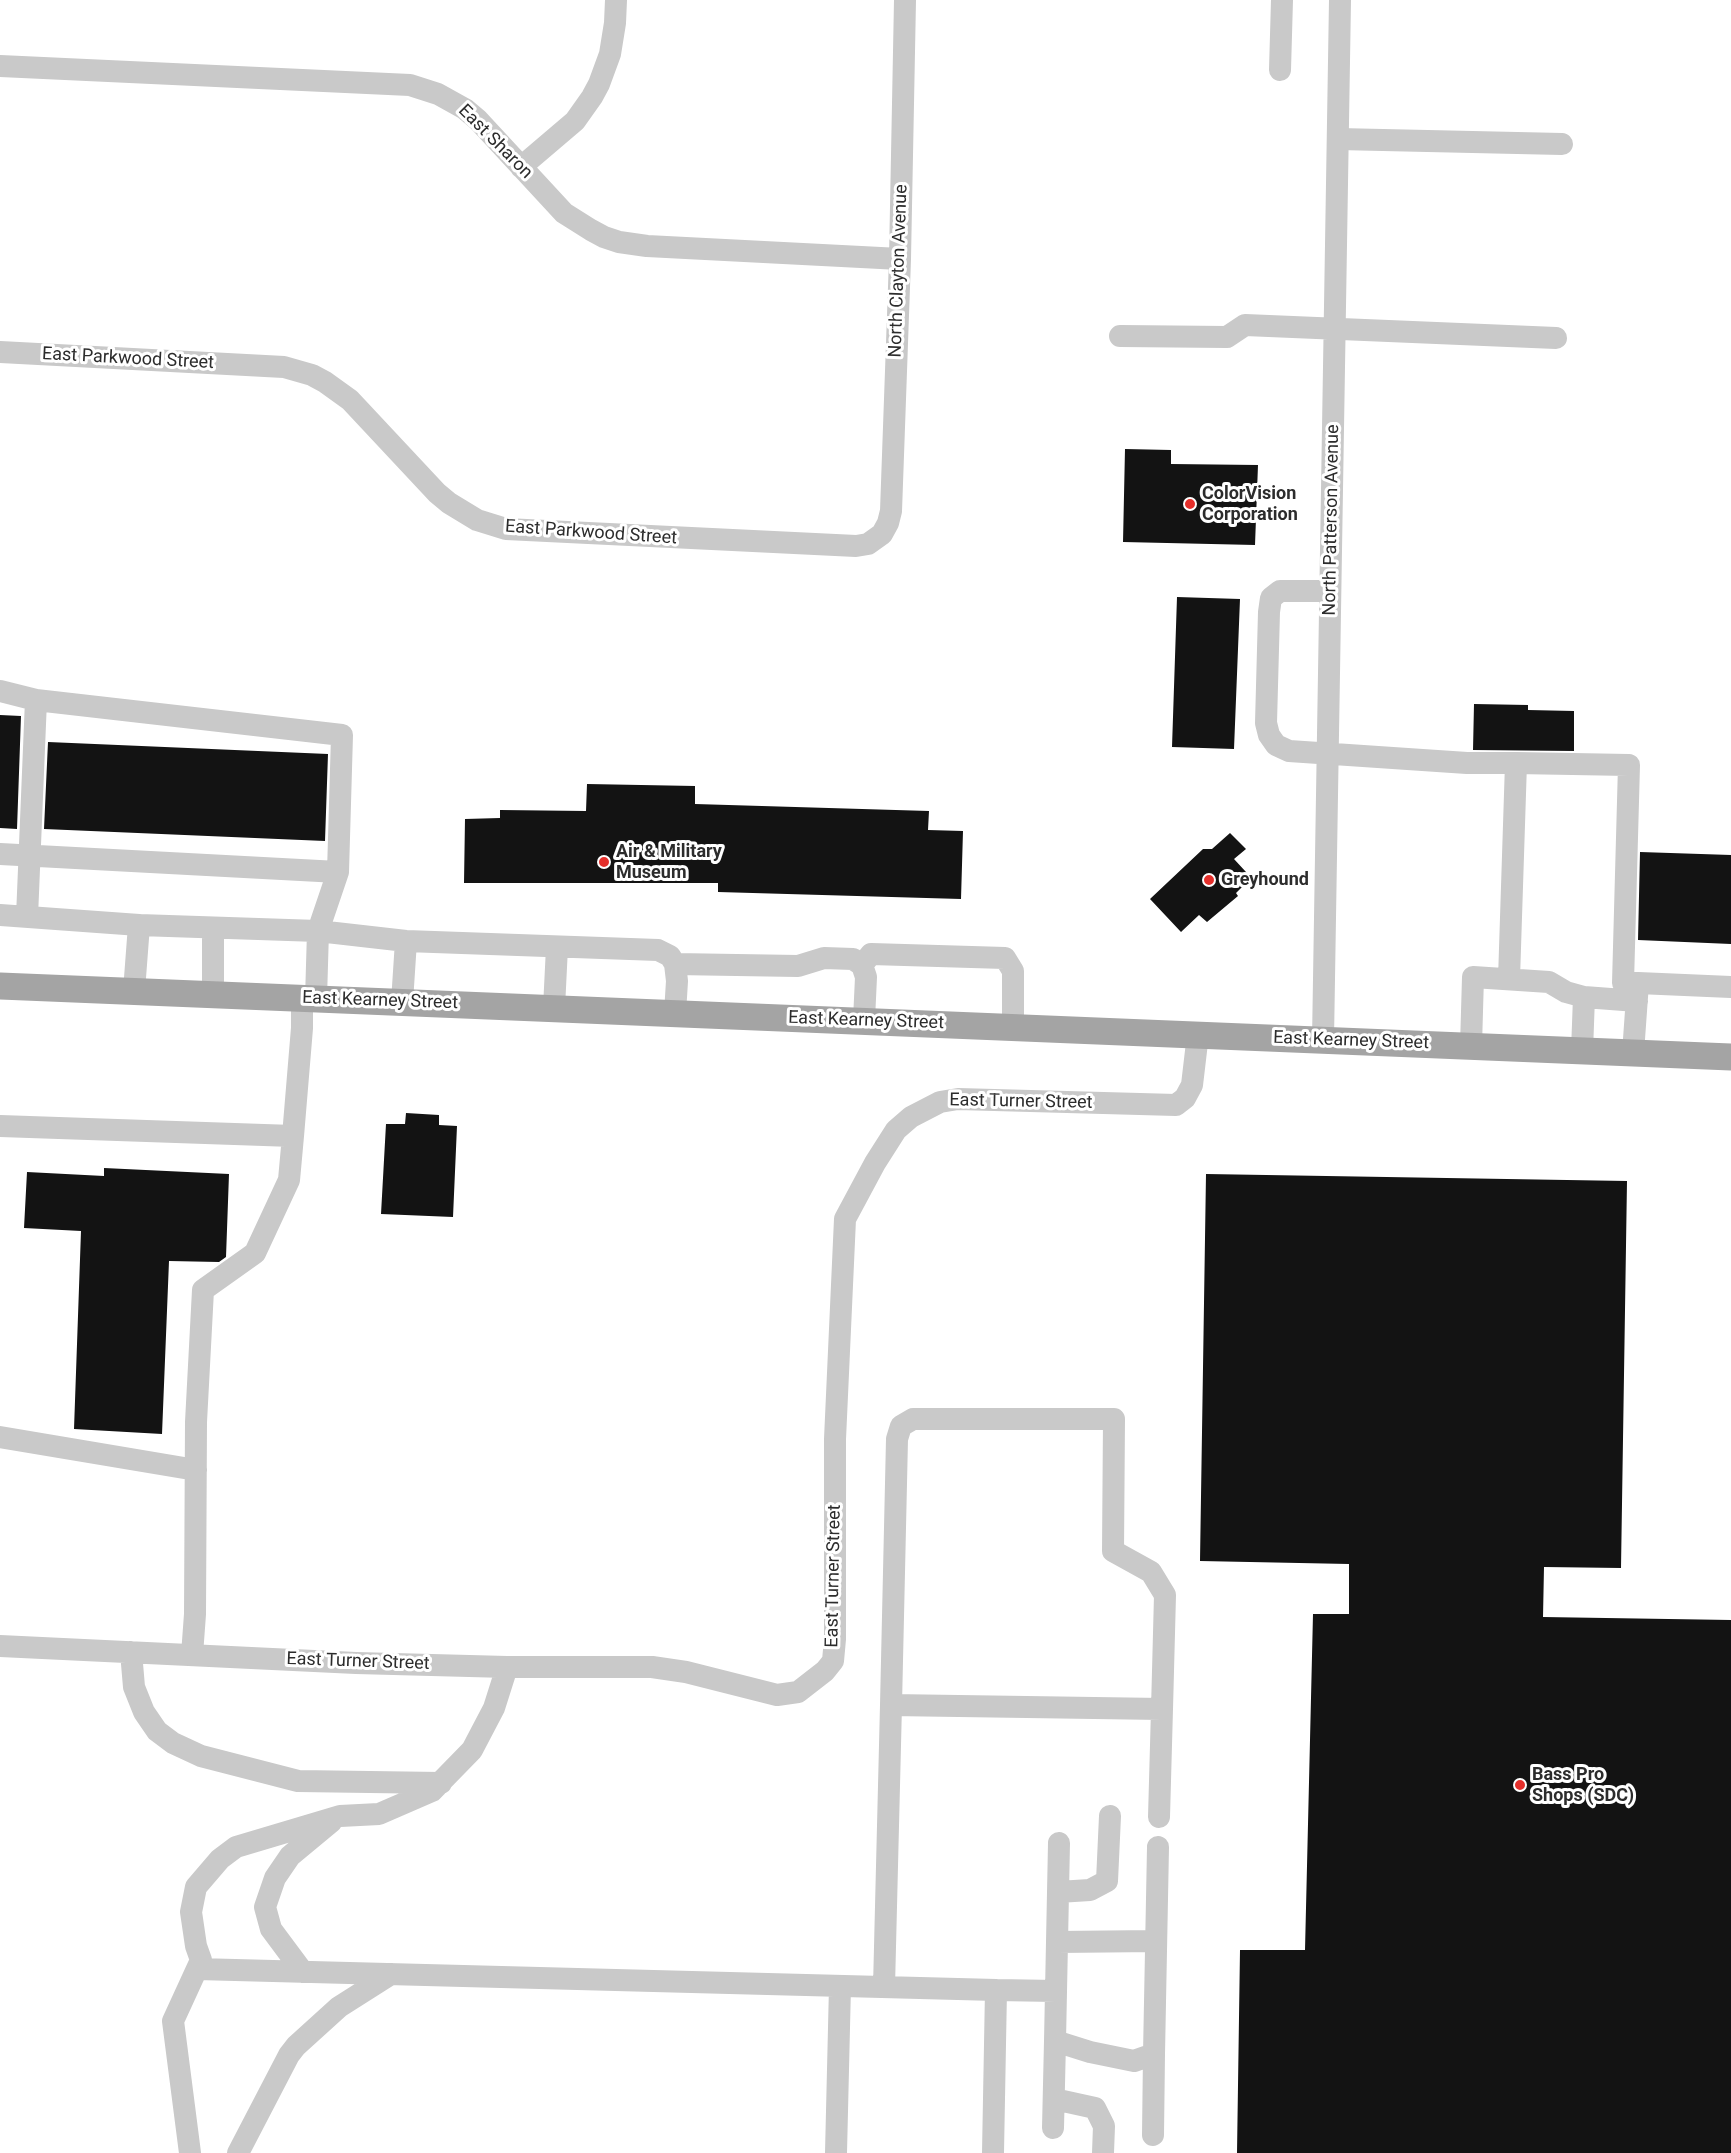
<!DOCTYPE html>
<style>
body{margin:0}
canvas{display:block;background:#fff}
</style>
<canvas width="1731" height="2153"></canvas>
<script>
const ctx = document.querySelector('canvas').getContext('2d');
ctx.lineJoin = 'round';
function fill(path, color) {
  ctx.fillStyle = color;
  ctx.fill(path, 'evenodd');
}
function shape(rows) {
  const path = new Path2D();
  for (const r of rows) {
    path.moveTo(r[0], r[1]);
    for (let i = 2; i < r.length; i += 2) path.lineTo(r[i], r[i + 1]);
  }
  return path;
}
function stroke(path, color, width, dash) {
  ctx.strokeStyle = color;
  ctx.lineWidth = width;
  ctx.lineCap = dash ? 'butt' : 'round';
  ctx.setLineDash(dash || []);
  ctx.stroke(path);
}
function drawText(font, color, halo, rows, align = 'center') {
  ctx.font = font + ' Roboto,sans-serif';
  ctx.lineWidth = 6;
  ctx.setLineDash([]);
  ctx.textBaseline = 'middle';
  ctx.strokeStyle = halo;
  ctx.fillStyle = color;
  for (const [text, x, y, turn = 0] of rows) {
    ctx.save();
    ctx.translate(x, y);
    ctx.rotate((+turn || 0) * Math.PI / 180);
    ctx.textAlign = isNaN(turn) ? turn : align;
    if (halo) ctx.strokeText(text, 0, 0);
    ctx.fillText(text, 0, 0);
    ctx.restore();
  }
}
fill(shape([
 [1125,449,1171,450,1171,464,1258,465,1255,545,1123,542],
 [1177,597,1240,599,1234,749,1172,747],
 [1474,704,1528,705,1528,710,1574,711,1574,751,1473,750],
 [0,715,21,716,17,829,0,828],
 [48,742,328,754,325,841,44,829],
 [587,784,695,786,695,804,929,811,928,830,963,831,961,899,718,892,718,883,464,883,465,819,500,818,500,810,586,811],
 [1230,833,1246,849,1234,859,1246,872,1248,877,1246,883,1236,893,1238,896,1207,922,1199,915,1181,932,1150,899,1203,849,1212,849],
 [1640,852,1731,855,1731,944,1638,940],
 [406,1113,439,1115,439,1125,457,1126,453,1217,381,1214,386,1124,405,1124],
 [104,1168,229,1174,226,1257,219,1262,169,1261,162,1434,74,1429,81,1231,24,1228,27,1172,104,1176],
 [1206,1174,1627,1181,1621,1568,1544,1567,1543,1617,1731,1620,1731,2153,1237,2153,1240,1950,1305,1950,1313,1614,1349,1614,1349,1564,1200,1561]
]), '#131313');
stroke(shape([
 [0,66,410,85,438,94,465,109,478,120,564,213,591,230,604,237,619,242,647,246,900,259],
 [1280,70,1282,0],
 [1338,139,1562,144],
 [521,167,575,121,592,97,599,84,610,54,615,23,616,0],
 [1120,336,1227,337,1245,325,1556,338],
 [0,352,284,367,312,375,325,382,350,400,437,493,449,503,477,520,506,529,856,546,868,544,882,534,888,523,891,511,900,259,905,0],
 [1330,591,1280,591,1271,598,1269,612,1266,723,1269,735,1276,745,1289,751,1467,763,1516,763,1509,979],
 [0,691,36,700,27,917],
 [36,700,342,735,338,872],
 [1516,763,1629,765,1623,983,1638,983],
 [0,854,338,872,318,931,316,999],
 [0,915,139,925,318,931,406,941,658,950,670,956,675,964,677,981,675,1013],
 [213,928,213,995],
 [675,964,798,966,824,958,853,959,862,965,866,977,864,1020],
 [862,965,871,954,1005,958,1013,971,1013,1026],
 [134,991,139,925],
 [402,1002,406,941],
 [554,1008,557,947],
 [1323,1040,1340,0],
 [1471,1046,1473,977,1549,982,1566,992,1584,997,1637,1001],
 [1582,1051,1584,997],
 [1633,1053,1638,983,1731,987],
 [0,1126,293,1136,302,1028,302,998],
 [0,1437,196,1470],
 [0,1646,356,1663,507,1667,652,1667,686,1672,777,1695,798,1692,825,1671,833,1661,835,1639,835,1439,845,1219,875,1163,896,1130,911,1117,940,1102,958,1099,1176,1105,1185,1098,1192,1085,1198,1034],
 [131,1652,134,1687,144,1712,157,1731,173,1743,201,1756,298,1781,441,1783],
 [192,1655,195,1614,196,1422,203,1290,255,1253,289,1180,293,1136],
 [1159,1817,1162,1709],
 [1058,1892,1090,1890,1107,1881,1110,1816],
 [1156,1941,1057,1942,1055,2041,1090,2052,1134,2061,1154,2054,1158,1847],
 [1057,1942,1059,1843],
 [197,1969,996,1990,993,2153],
 [303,1972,271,1929,265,1907,275,1878,290,1856,331,1822],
 [884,1987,891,1705,1162,1709,1165,1595,1151,1572,1113,1551,1114,1419,913,1419,901,1426,897,1439,891,1705],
 [996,1990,1056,1991],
 [1054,2099,1095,2108,1104,2126,1103,2153],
 [1053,2128,1055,2041],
 [1153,2135,1154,2054],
 [190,2153,173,2021,201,1960,196,1946,191,1912,196,1887,220,1859,236,1847,340,1816,379,1814,432,1791,472,1750,494,1708,507,1667],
 [238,2153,289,2055,296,2046,339,2007,391,1974],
 [836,2153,840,1986]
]), '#c9c9c9', 22);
stroke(shape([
 [0,986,1731,1057]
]), '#a4a4a4', 27);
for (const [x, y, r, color] of [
 [1190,504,6,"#e52f2b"],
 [604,862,6,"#e52f2b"],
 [1209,880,6,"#e52f2b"],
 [1520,1785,6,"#e52f2b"]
]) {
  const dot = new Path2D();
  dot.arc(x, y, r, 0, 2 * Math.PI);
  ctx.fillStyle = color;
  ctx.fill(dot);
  stroke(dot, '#fff', 2);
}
drawText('18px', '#2c2c2c', '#fff', [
 ["East Sharon",495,142,45],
 ["North Clayton Avenue",899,271,-88],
 ["East Parkwood Street",128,359,3],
 ["North Patterson Avenue",1332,520,-89],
 ["East Parkwood Street",591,533,4],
 ["East Kearney Street",380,1001,2],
 ["East Kearney Street",866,1021,2],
 ["East Kearney Street",1351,1041,2],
 ["East Turner Street",1021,1102,1],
 ["East Turner Street",834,1576,-89],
 ["East Turner Street",358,1662,2]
]);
drawText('bold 18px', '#2c2c2c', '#fff', [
 ["ColorVision",1202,494],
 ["Corporation",1202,515],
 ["Air & Military",616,852],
 ["Museum",616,873],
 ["Greyhound",1221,880],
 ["Bass Pro",1532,1775],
 ["Shops (SDC)",1532,1796]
], 'left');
</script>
